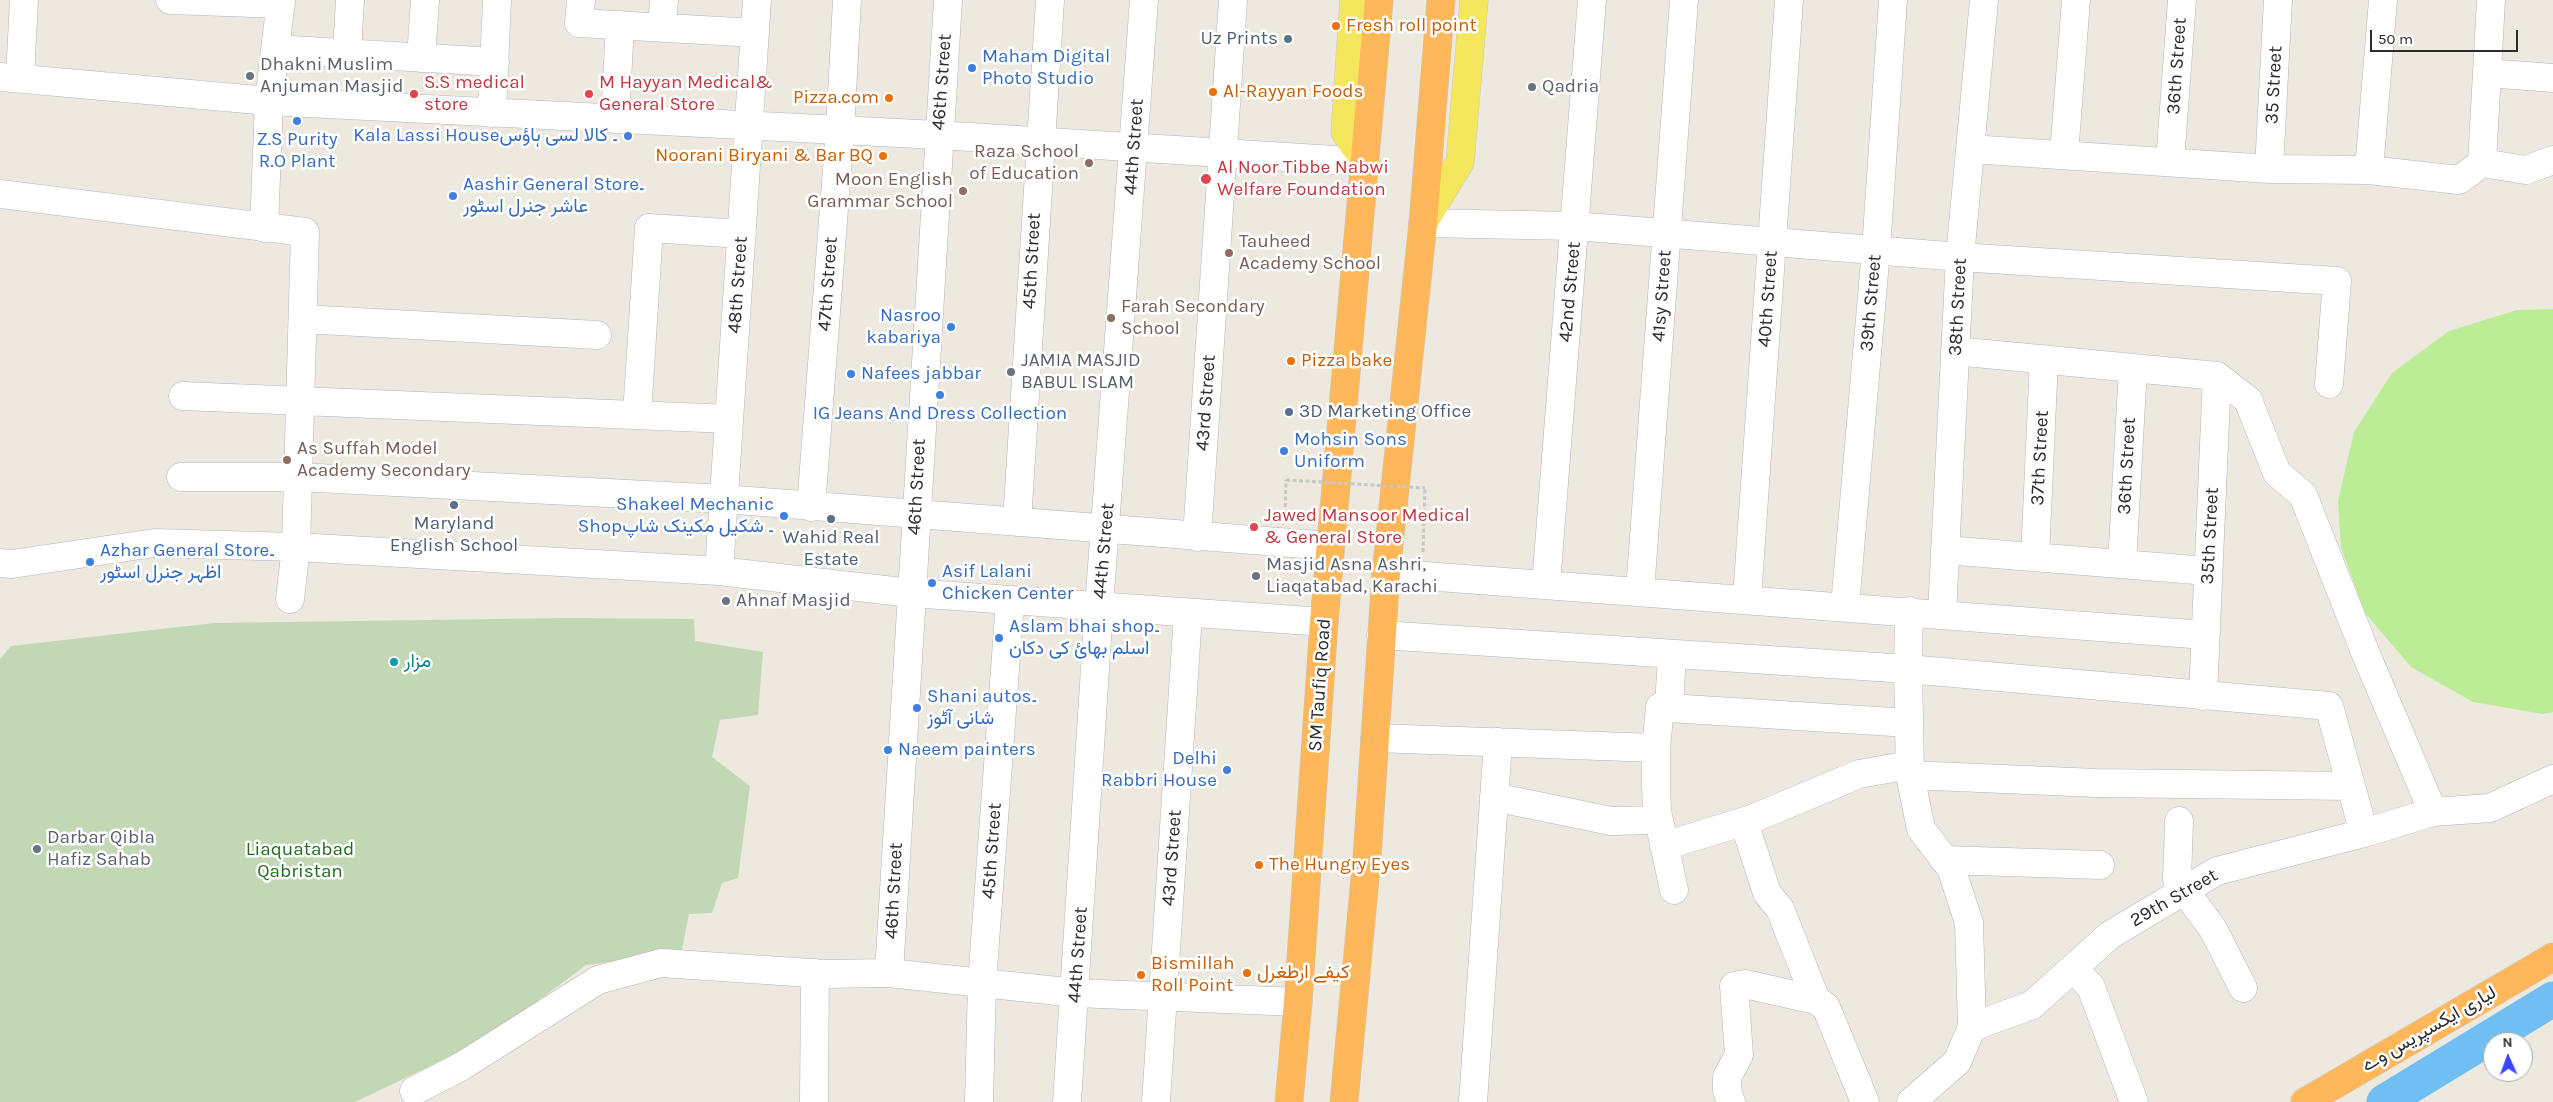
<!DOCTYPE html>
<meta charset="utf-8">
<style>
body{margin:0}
#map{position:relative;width:2553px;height:1102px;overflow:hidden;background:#eee9df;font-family:Karla,sans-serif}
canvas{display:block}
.north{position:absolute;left:2483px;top:1032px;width:50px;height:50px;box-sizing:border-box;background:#fff;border:1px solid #ababab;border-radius:50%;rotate:358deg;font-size:14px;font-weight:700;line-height:20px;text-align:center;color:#2c2c2c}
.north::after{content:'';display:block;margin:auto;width:18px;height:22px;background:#3b45fe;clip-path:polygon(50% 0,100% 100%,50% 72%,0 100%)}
.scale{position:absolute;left:2370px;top:30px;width:148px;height:22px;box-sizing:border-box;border:2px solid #2c2c2c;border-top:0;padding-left:6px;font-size:15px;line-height:18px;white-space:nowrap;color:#2c2c2c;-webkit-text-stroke:4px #fff;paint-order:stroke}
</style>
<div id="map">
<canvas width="2553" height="1102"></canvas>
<div class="north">N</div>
<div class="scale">50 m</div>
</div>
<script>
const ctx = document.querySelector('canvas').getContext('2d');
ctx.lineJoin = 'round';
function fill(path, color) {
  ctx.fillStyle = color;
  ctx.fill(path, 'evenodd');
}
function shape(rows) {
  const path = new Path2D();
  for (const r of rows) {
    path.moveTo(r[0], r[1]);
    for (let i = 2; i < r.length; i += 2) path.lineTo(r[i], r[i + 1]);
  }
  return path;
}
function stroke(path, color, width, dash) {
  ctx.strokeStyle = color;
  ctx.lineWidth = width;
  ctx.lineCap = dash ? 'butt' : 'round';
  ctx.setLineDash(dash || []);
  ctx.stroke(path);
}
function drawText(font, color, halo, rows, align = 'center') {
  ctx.font = font + ' Karla,Vazirmatn,sans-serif';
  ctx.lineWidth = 5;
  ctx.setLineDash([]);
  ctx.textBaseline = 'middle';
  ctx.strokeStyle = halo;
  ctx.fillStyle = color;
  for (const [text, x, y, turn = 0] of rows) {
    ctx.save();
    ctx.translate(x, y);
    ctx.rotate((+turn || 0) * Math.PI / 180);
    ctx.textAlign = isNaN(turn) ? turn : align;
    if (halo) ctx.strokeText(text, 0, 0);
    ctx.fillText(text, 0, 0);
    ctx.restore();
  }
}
fill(shape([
 [566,618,694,619,695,641,763,652,758,715,720,720,712,757,750,786,738,878,722,883,712,913,689,914,681,954,586,965,489,1038,355,1102,0,1102,0,659,11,646,214,623]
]), '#c2d8b5');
fill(shape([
 [2553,309,2553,712,2543,714,2473,702,2411,667,2365,613,2341,547,2338,501,2354,432,2392,373,2449,331,2517,310]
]), '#bced96');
stroke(shape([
 [2384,1102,2553,999]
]), '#70bef2', 35);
const minor = shape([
 [170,0,281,4],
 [581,0,579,23,755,33],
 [662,27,664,0],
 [275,49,495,62],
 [347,53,350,0],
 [421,58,425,0],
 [2487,73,2553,78],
 [0,77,269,101,938,135,1366,162],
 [20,78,24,0],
 [492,113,497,0],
 [615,119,620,25],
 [1970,149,2269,169,2369,170,2459,180,2482,163,2526,170,2553,160],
 [2064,155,2076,0],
 [2170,162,2182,0],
 [2482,163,2491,0],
 [2269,169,2278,0],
 [2369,170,2383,0],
 [0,194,305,232,296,547,290,599],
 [1423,223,1575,226,1960,257,2337,281,2329,384],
 [264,228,269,101,281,0],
 [303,319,597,335],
 [1955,351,2217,376,2248,400,2277,473,2303,495,2365,652,2433,812],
 [183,396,729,419],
 [637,415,649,228,742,234],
 [181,477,298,477,724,499,1330,546],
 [811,507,840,130,847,0],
 [1017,522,1050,0],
 [1197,537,1233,0],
 [1945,550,2208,571],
 [2035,557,2044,359],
 [0,563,12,564,154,543,296,547,719,571,911,593,1324,622],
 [2122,564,2133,368],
 [719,571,757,0],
 [1386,573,2205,635],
 [1546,585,1592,0],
 [1640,591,1684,0],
 [1747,598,1789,0],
 [1845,606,1876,250,1893,0],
 [1909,611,1908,669,1910,775,1921,829,1951,868,1969,923,1972,1027],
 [1942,614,1960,257,1984,0],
 [1381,635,1908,669,2329,706,2364,833],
 [1672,654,1669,708,1909,723],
 [2203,696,2217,376],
 [1669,708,1660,707,1656,748,1656,786,1657,811,1674,890],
 [1375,738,1656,748],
 [1910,775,2096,783,2351,786],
 [1494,797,1611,821,1659,820],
 [2179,821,2177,880,2213,929,2243,988],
 [1744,822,1767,893,1780,909,1816,1000,1826,1007,1865,1102],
 [1664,846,1752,819,1859,774,1910,765],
 [1944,860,2100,865],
 [2073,968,2091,987,2134,1102],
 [889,973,948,0],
 [414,1091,462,1066,598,980,661,963,825,974,889,973,1076,993,1298,1002],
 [814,1102,815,973],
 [979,1102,982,983,1010,601],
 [1067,1102,1099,607,1144,0],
 [1156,1102,1188,614],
 [1473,1102,1498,742],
 [1731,1102,1727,1090,1727,1077,1739,1055,1734,986,1745,984,1816,1000],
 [1911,1102,1957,1062,1972,1027,2032,1005,2110,935,2217,871,2364,833,2433,812,2490,808,2553,779]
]);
const major = shape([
 [1354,0,1345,132,1366,162],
 [1423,223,1460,162,1474,0]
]);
const highway = shape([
 [1289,1102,1298,1002,1324,622,1379,0],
 [1344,1102,1367,857,1386,573,1423,223,1441,0],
 [2305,1102,2553,957]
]);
stroke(minor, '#b2b3c0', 29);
stroke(major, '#c8c8c8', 29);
stroke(highway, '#c8c8c8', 29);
stroke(shape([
 [1285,520,1286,480],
 [1423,552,1425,488]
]), '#c8c8c8', 3, [4, 2.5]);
stroke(minor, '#fff', 28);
stroke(major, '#f4e65d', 28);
stroke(highway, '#ffb759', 28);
stroke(shape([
 [1286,480,1425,488]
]), '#c8c8c8', 3, [4, 2.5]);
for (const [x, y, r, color] of [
 [1336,26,5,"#e8710a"],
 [1288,39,5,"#5c6f8a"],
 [972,68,5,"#3f7fe0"],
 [250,76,5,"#6b7280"],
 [1532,87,5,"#6b7280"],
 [1213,92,5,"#e8710a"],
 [414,94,5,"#e0444e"],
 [589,94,5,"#e0444e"],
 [889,98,5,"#e8710a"],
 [297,121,5,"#3f7fe0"],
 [628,136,5,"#3f7fe0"],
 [883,156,5,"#e8710a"],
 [1089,163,5,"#8d6e63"],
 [1206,179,6,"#e0444e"],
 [963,191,5,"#8d6e63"],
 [453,196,5,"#3f7fe0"],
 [1229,253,5,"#8d6e63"],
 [1111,318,5,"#8d6e63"],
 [951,327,5,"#3f7fe0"],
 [1291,361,5,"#e8710a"],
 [1011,372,5,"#6b7280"],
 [851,374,5,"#3f7fe0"],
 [940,395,5,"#3f7fe0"],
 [1289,412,5,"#5c6f8a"],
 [1284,451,5,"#3f7fe0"],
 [287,460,5,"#8d6e63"],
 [454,505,5,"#5c6f8a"],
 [784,516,5,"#3f7fe0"],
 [831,519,5,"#5c6f8a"],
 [1254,527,5,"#e0444e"],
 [90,562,5,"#3f7fe0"],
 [1256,576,5,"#6b7280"],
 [932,583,5,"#3f7fe0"],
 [726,601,5,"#6b7280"],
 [999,638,5,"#3f7fe0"],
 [394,662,5,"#0f9aa8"],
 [917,708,5,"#3f7fe0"],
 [888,750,5,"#3f7fe0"],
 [1227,770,5,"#3f7fe0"],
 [37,849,5,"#6b7280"],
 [1259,865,5,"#e8710a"],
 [1247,973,5,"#e8710a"],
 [1141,975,5,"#e8710a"]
]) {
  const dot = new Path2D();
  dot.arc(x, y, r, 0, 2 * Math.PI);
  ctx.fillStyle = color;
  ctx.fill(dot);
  stroke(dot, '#fff', 2);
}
drawText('19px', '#c56008', '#fff', [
 ["Fresh roll point",1346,26],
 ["Al-Rayyan Foods",1223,92],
 ["Pizza.com",879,98,"right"],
 ["Noorani Biryani & Bar BQ",873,156,"right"],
 ["Pizza bake",1301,361],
 ["The Hungry Eyes",1269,865],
 ["Bismillah",1151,964],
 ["Roll Point",1151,986],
 ["کیفے ارطغرل",1257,973]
], 'left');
drawText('19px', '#4e5e75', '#fff', [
 ["Uz Prints",1278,39,"right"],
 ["3D Marketing Office",1299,412,"left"],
 ["Maryland",454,524],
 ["English School",454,546],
 ["Wahid Real",831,538],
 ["Estate",831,560]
]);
drawText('19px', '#366cbe', '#fff', [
 ["Maham Digital",982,57],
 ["Photo Studio",982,79],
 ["Kala Lassi House۔ کالا لسی ہاؤس",618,136,"right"],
 ["Z.S Purity",297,140,"center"],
 ["R.O Plant",297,162,"center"],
 ["Aashir General Store۔",463,185],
 ["عاشر جنرل اسٹور",463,207],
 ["Nasroo",941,316,"right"],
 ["kabariya",941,338,"right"],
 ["Nafees jabbar",861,374],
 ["IG Jeans And Dress Collection",940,414,"center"],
 ["Mohsin Sons",1294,440],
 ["Uniform",1294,462],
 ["Shakeel Mechanic",774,505,"right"],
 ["Shop۔ شکیل مکینک شاپ",774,527,"right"],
 ["Azhar General Store۔",100,551],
 ["اظہر جنرل اسٹور",100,573],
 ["Asif Lalani",942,572],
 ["Chicken Center",942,594],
 ["Aslam bhai shop۔",1009,627],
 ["اسلم بھائ کی دکان",1009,649],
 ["Shani autos۔",927,697],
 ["شانی آٹوز",927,719],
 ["Naeem painters",898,750],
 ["Delhi",1217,759,"right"],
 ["Rabbri House",1217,781,"right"]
], 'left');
drawText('19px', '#5b616d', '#fff', [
 ["Dhakni Muslim",260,65],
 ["Anjuman Masjid",260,87],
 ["Qadria",1542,87],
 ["JAMIA MASJID",1021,361],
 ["BABUL ISLAM",1021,383],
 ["Masjid Asna Ashri,",1266,565],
 ["Liaqatabad, Karachi",1266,587],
 ["Ahnaf Masjid",736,601],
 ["Darbar Qibla",47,838],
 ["Hafiz Sahab",47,860]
], 'left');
drawText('19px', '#2c2c2c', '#fff', [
 ["36th Street",2177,66,-86],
 ["46th Street",942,82,-86],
 ["35 Street",2274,85,-87],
 ["44th Street",1134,147,-86],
 ["45th Street",1032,261,-87],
 ["47th Street",828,284,-86],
 ["48th Street",738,285,-86],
 ["42nd Street",1570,292,-85],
 ["41sy Street",1662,296,-86],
 ["40th Street",1768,299,-86],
 ["39th Street",1871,303,-85],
 ["38th Street",1958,307,-87],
 ["43rd Street",1206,403,-86],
 ["37th Street",2040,458,-87],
 ["36th Street",2127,466,-87],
 ["46th Street",917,487,-87],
 ["35th Street",2210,536,-87],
 ["44th Street",1104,551,-85],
 ["SM Taufiq Road",1320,685,-86],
 ["45th Street",992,851,-86],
 ["43rd Street",1172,858,-86],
 ["46th Street",894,891,-87],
 ["29th Street",2174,898,-30],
 ["44th Street",1078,955,-86],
 ["لیاری ایکسپریس وے",2429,1029,-30]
]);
drawText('19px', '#be3a42', '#fff', [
 ["S.S medical",424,83],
 ["store",424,105],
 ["M Hayyan Medical&",599,83],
 ["General Store",599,105],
 ["Al Noor Tibbe Nabwi",1217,168],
 ["Welfare Foundation",1217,190],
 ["Jawed Mansoor Medical",1264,516],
 ["& General Store",1264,538]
], 'left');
drawText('19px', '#785e54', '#fff', [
 ["Raza School",1079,152,"right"],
 ["of Education",1079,174,"right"],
 ["Moon English",953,180,"right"],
 ["Grammar School",953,202,"right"],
 ["Tauheed",1239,242],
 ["Academy School",1239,264],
 ["Farah Secondary",1121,307],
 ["School",1121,329],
 ["As Suffah Model",297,449],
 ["Academy Secondary",297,471]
], 'left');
drawText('19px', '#0d838f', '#fff', [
 ["مزار",404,662]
], 'left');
drawText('19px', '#1f6d19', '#fff', [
 ["Liaquatabad",300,850],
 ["Qabristan",300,872]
]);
</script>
